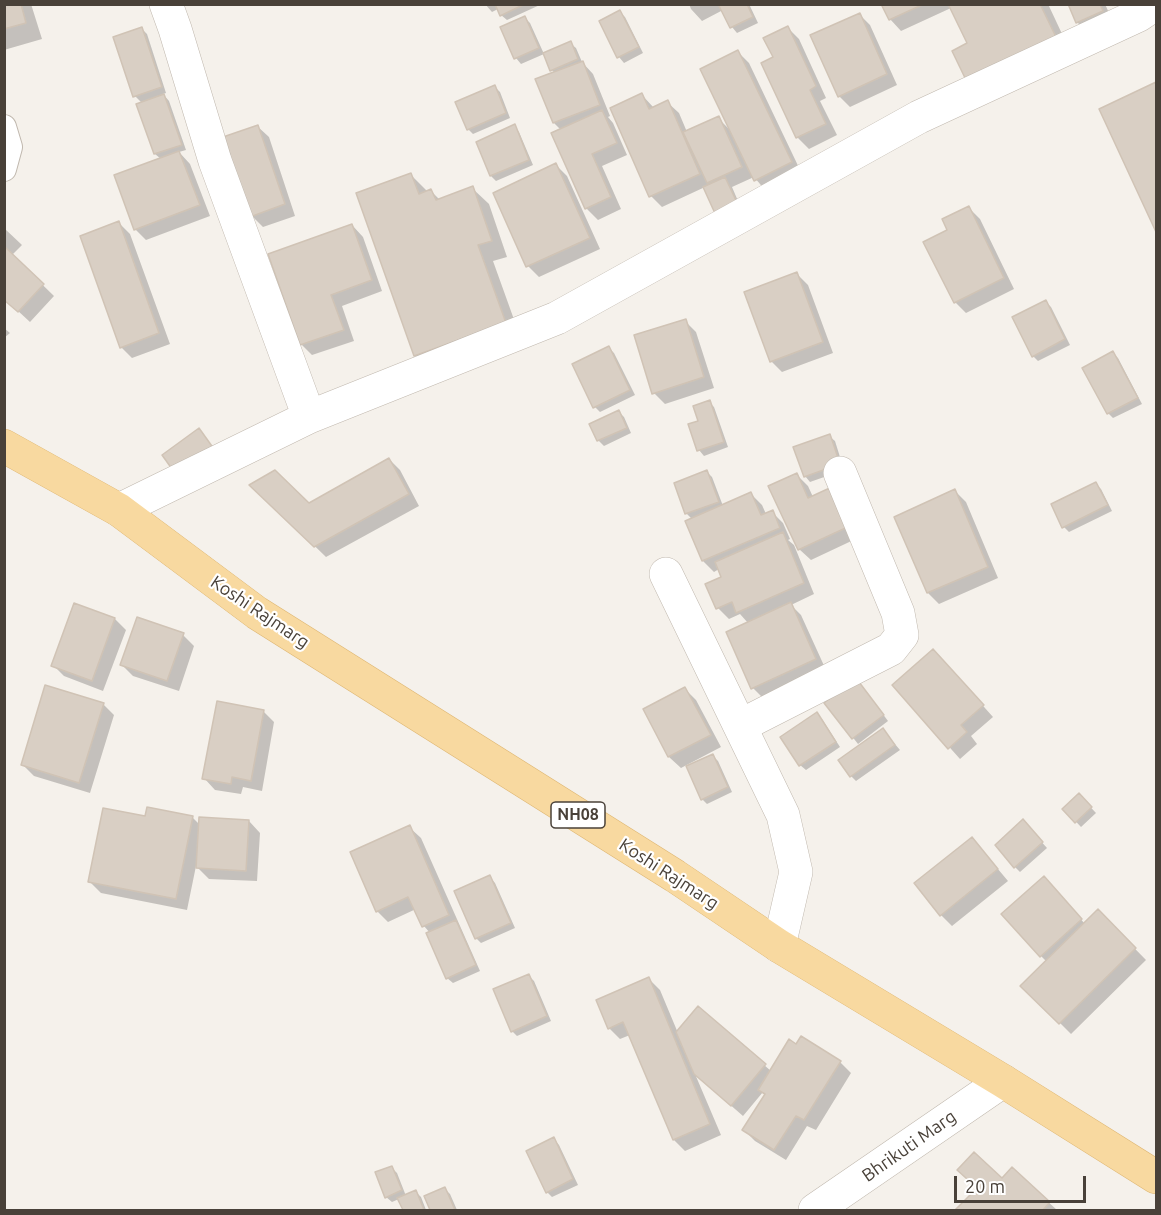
<!DOCTYPE html>
<style>
body{margin:0}
#map{position:relative;width:1161px;height:1215px;overflow:hidden;background:#f5f1eb;font-family:Ubuntu,sans-serif}
canvas{display:block}
.frame{position:absolute;inset:0;border:6px solid #494139;pointer-events:none}
.scale{position:absolute;left:954px;top:1176px;width:132px;height:27px;box-sizing:border-box;border:3px solid #494139;border-top:0;padding-left:8px;font-size:18px;line-height:21px;white-space:nowrap;color:#494139;-webkit-text-stroke:4px #fff;paint-order:stroke}
</style>
<div id="map">
<canvas width="1161" height="1215"></canvas>
<div class="frame"></div>
<div class="scale">20 m</div>
</div>
<script>
const ctx = document.querySelector('canvas').getContext('2d');
ctx.lineJoin = 'round';
function fill(path, color) {
  ctx.fillStyle = color;
  ctx.fill(path, 'evenodd');
}
function shape(rows) {
  const path = new Path2D();
  for (const r of rows) {
    path.moveTo(r[0], r[1]);
    for (let i = 2; i < r.length; i += 2) path.lineTo(r[i], r[i + 1]);
  }
  return path;
}
function stroke(path, color, width, dash) {
  ctx.strokeStyle = color;
  ctx.lineWidth = width;
  ctx.lineCap = dash ? 'butt' : 'round';
  ctx.setLineDash(dash || []);
  ctx.stroke(path);
}
function drawText(font, color, halo, rows, align = 'center') {
  ctx.font = font + ' Ubuntu,sans-serif';
  ctx.lineWidth = 4.5;
  ctx.setLineDash([]);
  ctx.textBaseline = 'middle';
  ctx.strokeStyle = halo;
  ctx.fillStyle = color;
  for (const [text, x, y, turn = 0] of rows) {
    ctx.save();
    ctx.translate(x, y);
    ctx.rotate((+turn || 0) * Math.PI / 180);
    ctx.textAlign = isNaN(turn) ? turn : align;
    if (halo) ctx.strokeText(text, 0, 0);
    ctx.fillText(text, 0, 0);
    ctx.restore();
  }
}
fill(shape([
 [4,4,31,4,42,39,4,50],
 [485,4,542,4,507,20,501,15,498,9,492,12],
 [689,4,749,4,758,23,737,33,732,27,723,10,702,21,691,9],
 [883,4,1048,4,1071,53,969,44,951,8,901,31,890,19],
 [1070,4,1105,4,1113,22,1088,33,1077,22],
 [620,12,625,17,643,53,624,63,619,57,601,21],
 [859,14,870,25,897,85,850,107,839,96],
 [525,18,530,23,544,54,521,64,516,58,502,28],
 [788,28,799,39,826,98,820,101,837,135,809,149,798,138,763,64,775,58],
 [142,29,147,34,166,93,163,94,169,101,186,150,179,152,190,164,210,216,146,240,135,229,161,159,155,154,138,105,142,103,135,96],
 [570,43,576,48,582,62,593,74,610,116,608,117,613,123,627,155,602,166,621,209,598,220,587,209,553,133,561,130,554,123,537,80,555,73,552,70],
 [738,52,749,63,802,174,766,191,754,177,732,187,744,215,705,187,662,207,651,196,642,95,654,108,667,102,679,113,687,132,718,118,730,130],
 [1156,84,1156,229,1101,110],
 [495,87,500,92,510,118,473,134,468,129],
 [257,126,269,137,295,216,263,227,252,216],
 [514,126,519,132,533,165,496,181,491,176],
 [556,165,567,176,600,249,539,277,528,266,495,194],
 [411,175,428,192,431,191,440,200,472,188,489,204,507,257,493,261,521,339,432,372,415,356,357,194],
 [969,208,980,219,1014,289,966,313,955,302,949,231],
 [119,223,130,234,170,344,132,358,121,347],
 [352,225,363,237,382,291,342,306,354,341,312,355,301,344],
 [4,228,22,245,12,255,54,296,30,322,4,298],
 [797,274,808,285,833,353,782,372,771,361],
 [1046,302,1051,307,1070,345,1038,361,1033,356],
 [685,321,696,332,714,388,665,404,654,393],
 [4,328,10,333,4,338],
 [609,348,614,353,635,395,600,412,595,407],
 [1113,353,1118,358,1142,404,1113,418,1108,413],
 [709,402,714,407,728,447,704,456,699,450,700,422],
 [619,412,624,417,631,433,604,446,598,440],
 [829,436,835,441,844,470,810,482,805,476],
 [389,459,400,470,419,506,326,557,252,485,309,505],
 [707,472,712,477,723,506,750,493,762,505,766,514,772,512,783,523,790,539,788,540,794,545,814,594,791,605,801,615,826,670,764,699,753,688,748,623,740,614,729,619,718,608,723,577,719,569,714,572,703,561,687,522,692,519,686,513],
 [797,475,808,486,813,497,862,536,811,560,799,549,770,487],
 [1096,484,1101,489,1112,511,1069,532,1064,527,1053,505],
 [955,491,966,502,998,578,939,604,928,593],
 [75,605,115,619,126,630,103,691,64,676,53,665],
 [183,635,194,646,179,691,133,676,122,665],
 [944,662,993,717,971,736,977,744,960,759,894,685],
 [861,685,888,721,858,744,826,703],
 [685,689,696,700,721,747,681,768,669,757,645,710],
 [103,704,114,715,90,793,34,776,23,765],
 [263,711,274,722,262,791,243,787,241,794,215,790,204,778],
 [817,714,822,719,840,747,806,770,800,765],
 [883,730,900,750,856,781,851,776],
 [713,756,718,761,732,792,707,804,702,799],
 [1079,795,1096,813,1081,827,1064,809],
 [192,817,200,825,249,821,260,833,257,881,209,879,196,866,187,910,101,893,90,882,146,818],
 [409,827,421,838,480,971,453,983,447,978,430,933,424,926,416,909,388,922,377,911],
 [1028,827,1047,848,1020,872,1015,867],
 [971,839,982,850,1008,881,952,926,941,915,916,884],
 [490,877,495,883,515,928,481,943,476,938],
 [1054,889,1085,924,1098,911,1146,960,1071,1034,1023,986,1047,962,1041,956],
 [529,976,534,981,551,1021,517,1036,512,1031],
 [649,979,660,990,678,1033,698,1008,771,1071,797,1046,840,1062,851,1073,816,1130,807,1126,786,1160,755,1141,744,1130,765,1095,763,1092,743,1116,695,1074,721,1135,685,1151,674,1140,630,1035,620,1039,609,1028],
 [554,1139,559,1145,578,1185,552,1197,547,1192],
 [392,1168,397,1173,406,1196,416,1192,421,1197,426,1210,404,1210,399,1199,392,1202,386,1197],
 [1012,1169,1057,1210,957,1210,978,1189,1002,1180],
 [445,1189,450,1194,457,1210,432,1210,426,1197]
]), '#0003');
const building = shape([
 [4,4,21,4,26,23,4,29,4,4],
 [495,4,525,4,500,16,495,4],
 [718,4,747,4,753,17,730,28,718,4],
 [881,4,924,4,889,20,881,4],
 [948,4,1040,4,1056,37,966,80,952,51,967,43,948,4],
 [1068,4,1100,4,1103,11,1076,23,1068,4],
 [620,10,639,47,617,58,599,21,620,10],
 [860,13,887,74,838,97,810,35,860,13],
 [525,16,539,48,514,59,500,27,525,16],
 [788,26,816,86,810,90,826,124,796,138,761,63,773,57,763,38,788,26],
 [142,27,162,87,133,97,113,37,142,27],
 [571,41,578,59,550,71,543,53,571,41],
 [738,50,792,162,754,181,700,69,738,50],
 [583,61,600,105,553,123,535,79,583,61],
 [1156,82,1156,232,1099,109,1156,82],
 [495,85,506,113,467,130,455,102,495,85],
 [642,93,649,109,668,100,700,174,649,197,610,108,642,93],
 [164,94,182,145,154,154,136,104,164,94],
 [602,110,617,143,592,154,611,197,585,209,551,133,602,110],
 [719,116,742,167,707,183,683,132,719,116],
 [515,124,529,160,490,176,476,142,515,124],
 [258,125,285,204,250,217,223,137,258,125],
 [179,151,200,205,134,230,114,175,179,151],
 [556,163,590,238,526,267,493,193,556,163],
 [411,173,419,194,431,189,436,200,473,186,492,241,478,245,506,323,414,356,356,193,411,173],
 [725,177,740,209,718,220,703,187,725,177],
 [969,206,1004,278,954,303,923,242,947,230,942,219,969,206],
 [119,221,159,333,120,348,80,236,119,221],
 [352,224,372,280,331,295,344,330,300,345,268,254,352,224],
 [4,246,44,284,18,312,4,300,4,246],
 [797,272,823,342,770,362,744,292,797,272],
 [1046,300,1065,339,1032,357,1012,317,1046,300],
 [686,319,704,377,652,394,634,335,686,319],
 [609,346,630,390,593,408,572,364,609,346],
 [1113,351,1138,398,1107,414,1082,368,1113,351],
 [710,400,724,442,697,451,688,424,698,421,693,406,710,400],
 [619,410,627,428,597,441,589,424,619,410],
 [199,428,214,449,177,476,162,455,199,428],
 [830,434,840,464,804,477,793,447,830,434],
 [389,458,409,494,314,547,249,485,275,470,309,503,389,458],
 [707,470,719,502,685,514,674,483,707,470],
 [797,473,808,498,834,486,852,525,798,550,768,486,797,473],
 [1096,482,1108,505,1062,528,1051,504,1096,482],
 [955,489,988,567,927,593,894,517,955,489],
 [751,492,761,515,773,510,780,528,702,561,685,521,751,492],
 [783,532,804,583,736,613,732,602,716,609,705,584,721,577,715,562,783,532],
 [791,602,816,659,751,689,726,632,791,602],
 [74,603,115,618,92,681,51,666,74,603],
 [137,617,184,633,167,681,120,665,137,617],
 [933,649,984,705,961,725,967,732,948,749,892,685,933,649],
 [856,678,884,715,852,739,824,703,856,678],
 [45,685,104,703,79,783,21,765,45,685],
 [685,687,711,735,668,757,643,709,685,687],
 [217,701,264,710,251,781,232,777,231,784,202,779,217,701],
 [817,712,836,742,799,766,780,737,817,712],
 [883,728,895,745,850,777,838,760,883,728],
 [713,754,728,787,701,800,686,766,713,754],
 [1079,793,1092,807,1075,823,1062,809,1079,793],
 [147,807,193,816,176,899,88,882,103,808,145,816,147,807],
 [199,817,249,820,246,871,196,868,199,817],
 [1023,819,1043,842,1014,868,995,845,1023,819],
 [410,825,449,915,422,927,408,897,376,912,350,852,410,825],
 [972,837,998,869,940,916,914,883,972,837],
 [490,875,511,923,475,939,454,891,490,875],
 [1044,876,1082,919,1040,957,1001,914,1044,876],
 [1098,909,1136,948,1059,1024,1020,986,1098,909],
 [456,920,476,965,446,979,426,933,456,920],
 [529,974,547,1016,511,1032,493,989,529,974],
 [649,977,710,1124,673,1140,623,1022,608,1029,596,1000,649,977],
 [698,1006,766,1064,731,1106,694,1074,676,1032,698,1006],
 [801,1036,841,1061,804,1120,796,1116,774,1150,742,1130,765,1094,758,1090,789,1039,796,1044,801,1036],
 [554,1137,573,1179,546,1193,526,1151,554,1137],
 [974,1152,1002,1178,1012,1167,1050,1202,1043,1210,955,1210,977,1188,957,1170,974,1152],
 [392,1166,402,1190,385,1198,375,1172,392,1166],
 [445,1187,455,1210,430,1210,424,1196,445,1187],
 [416,1190,424,1210,403,1210,397,1198,416,1190]
]);
fill(building, '#d9cfc4');
stroke(building, '#d0c3b5', 1.5);
const lane = shape([
 [4,127,10,147,4,169]
]);
const street = shape([
 [166,4,175,29,215,161,309,417],
 [119,510,309,417,557,318,919,117,1139,15,1155,4],
 [666,574,783,815,796,872,779,946],
 [740,726,891,649,902,635,898,613,840,473],
 [815,1210,1003,1081]
]);
const primary = shape([
 [4,446,119,510,257,613,675,876,779,946,1003,1081,1156,1177]
]);
stroke(lane, '#c0b8ae', 26);
stroke(street, '#c0b8ae', 34);
stroke(primary, '#ddb570', 34);
stroke(lane, '#fff', 24);
stroke(street, '#fff', 33);
stroke(primary, '#f8d9a0', 33);
for (const [x, y, w] of [
 [578,815,54]
]) {
  const box = new Path2D();
  box.roundRect(x - w / 2, y - 13, w, 26, 4.5);
  ctx.fillStyle = '#fff';
  ctx.fill(box);
  stroke(box, '#494139', 1.5);
}
drawText('bold 16px', '#494139', null, [
 ["NH08",578,815]
]);
drawText('18px', '#494139', '#fff', [
 ["Koshi Rajmarg",260,612,34],
 ["Koshi Rajmarg",669,874,33],
 ["Bhrikuti Marg",909,1146,-35]
]);
</script>
